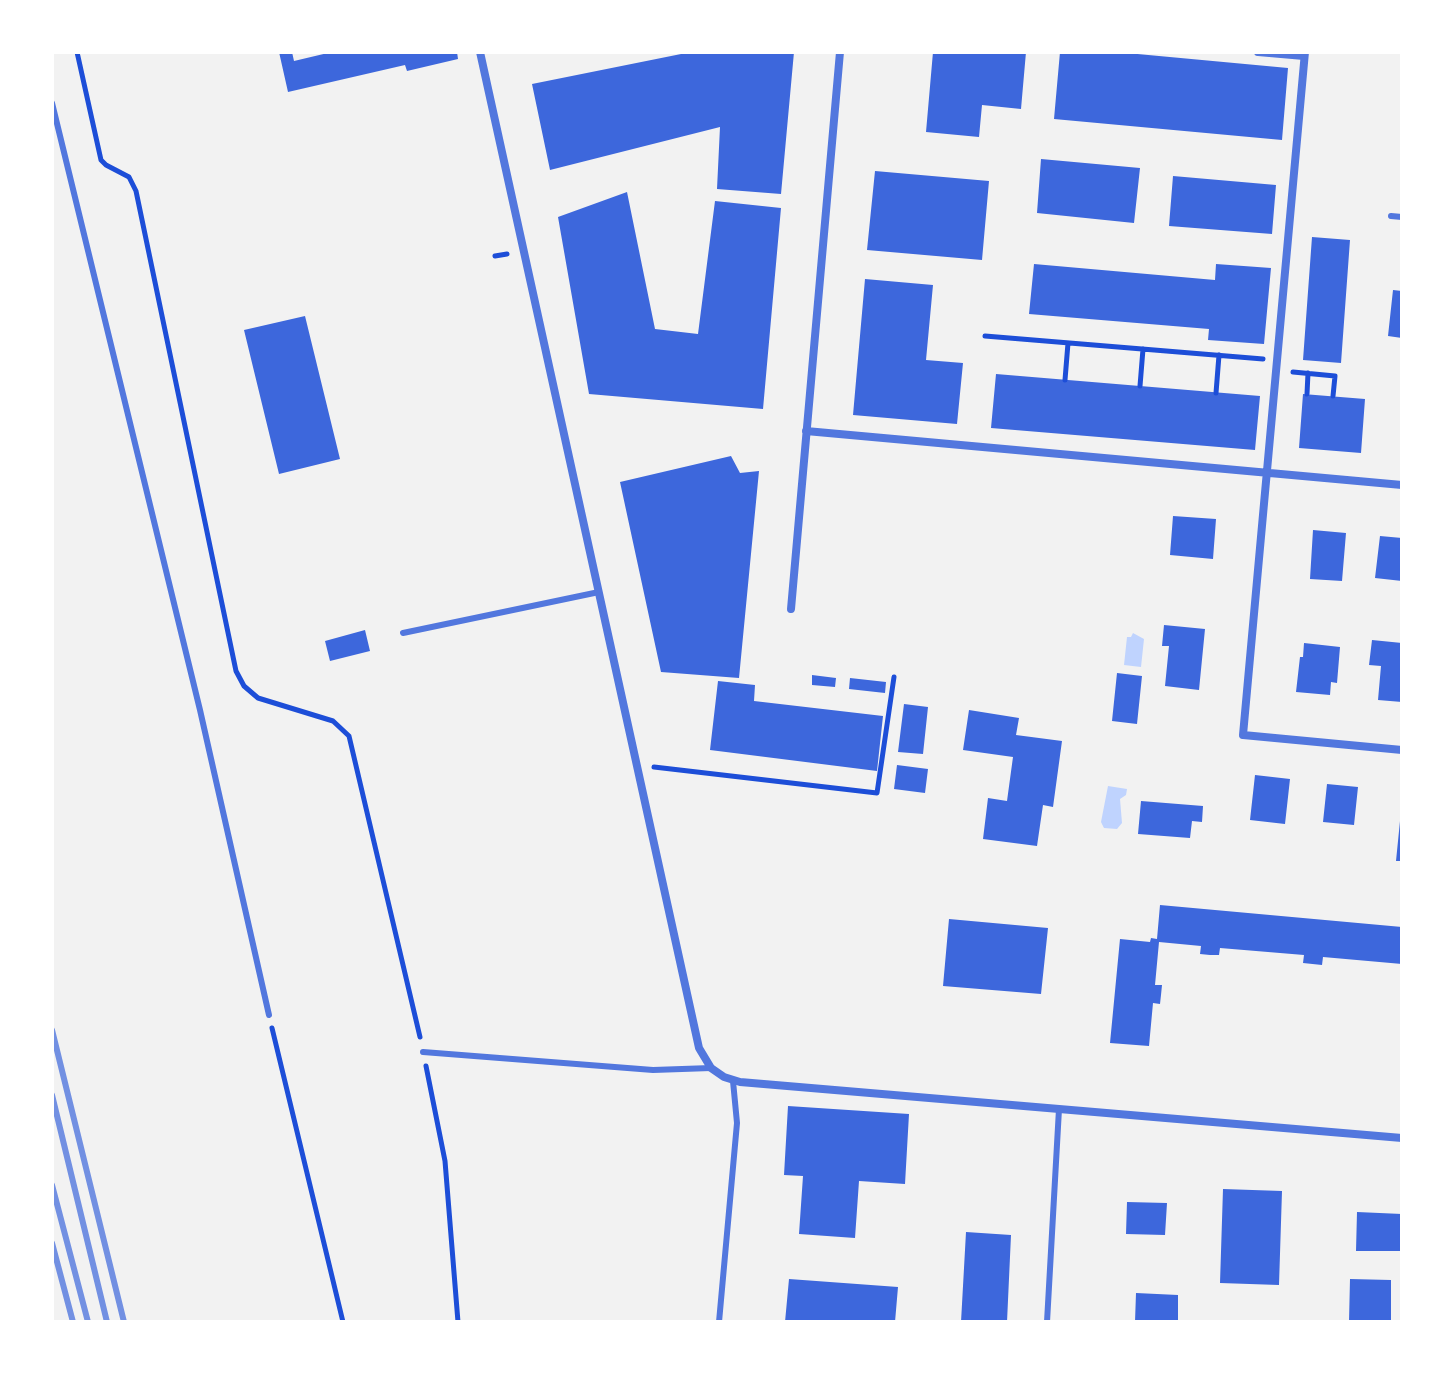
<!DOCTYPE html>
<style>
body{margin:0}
#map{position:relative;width:1454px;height:1374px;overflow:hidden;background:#f2f2f2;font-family:"Libre Baskerville",serif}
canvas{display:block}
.frame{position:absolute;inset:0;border:54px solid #fff;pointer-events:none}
</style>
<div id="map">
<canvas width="1454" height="1374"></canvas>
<div class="frame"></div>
</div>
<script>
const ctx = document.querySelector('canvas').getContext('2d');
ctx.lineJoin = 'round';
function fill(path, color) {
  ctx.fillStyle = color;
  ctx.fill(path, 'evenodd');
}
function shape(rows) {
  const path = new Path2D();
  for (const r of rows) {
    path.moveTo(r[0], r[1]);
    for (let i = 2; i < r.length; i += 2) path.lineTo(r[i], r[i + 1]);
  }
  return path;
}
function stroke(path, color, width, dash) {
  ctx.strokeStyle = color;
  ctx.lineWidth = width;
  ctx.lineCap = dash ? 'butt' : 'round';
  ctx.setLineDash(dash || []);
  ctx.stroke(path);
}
fill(shape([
 [1133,633,1144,639,1141,667,1124,665,1127,637,1131,637],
 [1108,786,1127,789,1126,795,1120,799,1122,823,1117,829,1104,828,1101,822]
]), '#bfd3fe');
fill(shape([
 [279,52,292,52,294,61,332,52,457,52,458,59,407,71,405,65,288,92],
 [691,52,794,52,781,194,717,189,720,127,550,170,532,84],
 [933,52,1026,52,1021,109,982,105,979,137,926,132],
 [1060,52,1116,52,1288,68,1282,140,1054,119],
 [1041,159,1140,168,1134,223,1037,213],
 [875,171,989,181,982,260,867,250],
 [1173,176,1276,185,1272,234,1169,226],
 [627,192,655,329,698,334,715,201,781,208,763,409,589,394,558,217],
 [1312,237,1350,240,1341,363,1303,360],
 [1034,264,1215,280,1216,264,1271,268,1264,344,1208,340,1209,329,1029,314],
 [865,279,933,285,926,360,963,363,957,424,853,415],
 [1393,290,1402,291,1402,338,1388,336],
 [305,316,340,459,279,474,244,330],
 [996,374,1260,396,1255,450,991,428],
 [1303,394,1365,399,1361,453,1299,448],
 [731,456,740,473,759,471,739,678,661,672,620,482],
 [1173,516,1216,519,1213,559,1170,555],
 [1313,530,1346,533,1342,581,1310,579],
 [1380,536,1402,538,1402,581,1375,578],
 [1164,625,1205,629,1199,690,1165,686,1169,646,1162,646],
 [365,630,370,651,330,661,325,641],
 [1372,640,1402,643,1402,702,1378,700,1381,666,1369,665],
 [1304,643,1340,647,1337,683,1331,682,1330,695,1296,692,1300,657,1303,657],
 [1117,673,1142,676,1137,724,1112,721],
 [812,675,836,678,835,687,812,685],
 [850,678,886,682,885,693,849,689],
 [718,681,755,685,754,701,883,716,877,771,710,750],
 [904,704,928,707,923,754,898,752],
 [969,710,1019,718,1016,735,1062,741,1053,807,1043,805,1037,846,983,839,988,798,1007,801,1013,757,963,750],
 [897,765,928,769,925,793,894,789],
 [1255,775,1290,779,1285,824,1250,820],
 [1327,784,1358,787,1354,825,1323,822],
 [1141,801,1203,806,1202,822,1192,821,1190,838,1138,834],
 [1400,821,1402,822,1402,861,1396,861],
 [1160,905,1402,927,1402,964,1323,957,1322,965,1303,963,1304,955,1220,948,1219,955,1210,955,1200,954,1201,946,1159,942,1155,985,1162,985,1161,995,1160,1004,1153,1003,1149,1046,1110,1043,1120,939,1150,942,1151,938,1157,939],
 [949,919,1048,928,1041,994,943,986],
 [788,1106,909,1114,905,1184,859,1181,855,1238,799,1234,803,1176,784,1175],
 [1223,1189,1282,1191,1279,1285,1220,1283],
 [1127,1202,1167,1203,1165,1235,1126,1234],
 [1357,1212,1402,1214,1402,1251,1356,1251],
 [966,1232,1011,1235,1007,1322,961,1322],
 [789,1279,898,1287,895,1322,785,1322],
 [1350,1279,1391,1280,1391,1322,1349,1322],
 [1136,1293,1178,1295,1178,1322,1135,1322]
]), '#3d67dc');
stroke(shape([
 [77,52,101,160,106,165,129,177,136,191,236,671,244,686,258,698,333,721,349,736,420,1037],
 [495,256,507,254],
 [985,336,1263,359],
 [1293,372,1335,376,1333,396],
 [1065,380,1068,343],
 [1140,386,1143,349],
 [1216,393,1219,355],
 [1307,394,1308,373],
 [654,767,877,793,894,677],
 [272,1028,343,1322],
 [426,1066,445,1161,458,1322]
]), '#1d4ed8', 5);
stroke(shape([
 [52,103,200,710,269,1015],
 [1391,216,1402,217],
 [403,633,599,592],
 [423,1052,653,1070,711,1068],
 [719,1322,737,1123,733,1081],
 [1047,1322,1059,1109]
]), '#5277de', 6);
stroke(shape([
 [480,52,699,1048,711,1068,724,1077,740,1082,1402,1138],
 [1258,52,1304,56],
 [1305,52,1243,735,1402,750],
 [806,431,1402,485],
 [791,609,840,52]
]), '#5277de', 8);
stroke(shape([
 [52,1030,124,1322],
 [52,1095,107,1322],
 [52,1185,88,1322],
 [52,1243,73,1322]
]), '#7290e2', 6);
</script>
